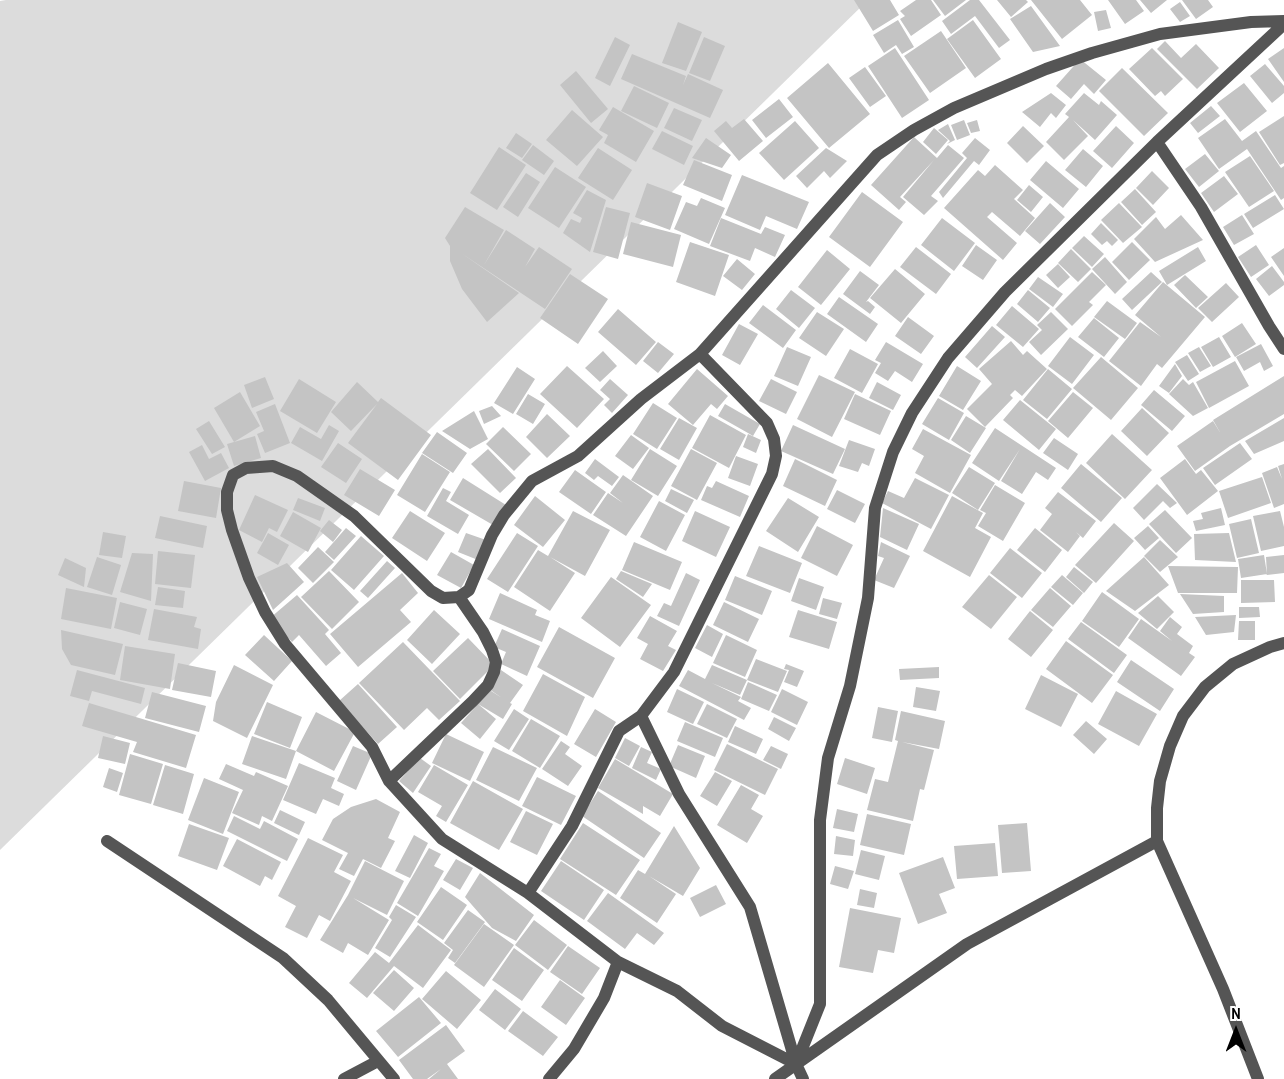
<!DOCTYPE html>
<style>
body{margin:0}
#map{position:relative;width:1284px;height:1079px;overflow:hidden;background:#fff;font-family:"Archivo Narrow",sans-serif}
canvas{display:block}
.north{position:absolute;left:1206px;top:1001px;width:60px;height:60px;-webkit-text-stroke:4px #fff;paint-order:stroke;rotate:0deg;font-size:16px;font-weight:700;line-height:24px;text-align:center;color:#000}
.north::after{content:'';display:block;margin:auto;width:21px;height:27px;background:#000;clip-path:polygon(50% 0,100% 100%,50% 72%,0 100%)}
</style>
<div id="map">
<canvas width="1284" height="1079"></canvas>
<div class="north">N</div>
</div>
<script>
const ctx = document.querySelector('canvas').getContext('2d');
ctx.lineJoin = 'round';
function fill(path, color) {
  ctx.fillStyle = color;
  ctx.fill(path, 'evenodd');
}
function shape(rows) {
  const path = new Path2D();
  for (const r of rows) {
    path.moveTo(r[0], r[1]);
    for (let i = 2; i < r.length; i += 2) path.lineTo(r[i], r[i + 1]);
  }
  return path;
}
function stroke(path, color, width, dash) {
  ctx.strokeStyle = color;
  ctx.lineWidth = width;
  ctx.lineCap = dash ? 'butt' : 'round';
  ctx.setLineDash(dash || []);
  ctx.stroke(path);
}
fill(shape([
 [6,0,868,0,0,850,0,1]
]), '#dcdcdc');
fill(shape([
 [854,0,890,0,899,15,873,31],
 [916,0,931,0,941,15,911,36,900,19,905,16,900,11],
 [933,0,966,0,945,16],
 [970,0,979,0,1010,40,999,48,975,16,951,34,942,21],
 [997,0,1026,0,1028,2,1011,17],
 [1031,0,1080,0,1092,15,1062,39],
 [1108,0,1136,0,1144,11,1125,24],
 [1140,0,1167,0,1151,13],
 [1182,0,1208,0,1213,7,1196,19],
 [1180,2,1190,16,1180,22,1170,9],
 [1031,6,1060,46,1033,52,1010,19],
 [1106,10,1111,28,1098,31,1094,12],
 [898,20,914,47,902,54,896,45,884,53,873,35],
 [973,20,1001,59,975,78,947,39],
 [678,22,702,32,686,71,662,63],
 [941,31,966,68,930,93,904,56],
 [615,37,630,45,610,86,595,78],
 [704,37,725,46,710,81,689,73],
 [1165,41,1181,58,1196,44,1219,68,1197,89,1157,49],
 [895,48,929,100,902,118,868,66],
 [1152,48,1183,79,1165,96,1161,91,1155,96,1129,69],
 [1284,48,1284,82,1268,59],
 [632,54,686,76,683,85,688,74,723,90,710,118,621,79],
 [1080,59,1106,80,1094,94,1084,84,1071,99,1056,86],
 [828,63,870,114,829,148,787,98],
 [1265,64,1284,86,1284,93,1272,103,1250,76],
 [865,67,886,96,870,107,849,78],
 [1122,68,1168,113,1144,136,1099,91],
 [576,71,608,109,591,123,560,85],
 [1244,83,1267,111,1240,132,1217,103],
 [634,86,669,103,657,128,621,111],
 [1051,93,1066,105,1056,118,1051,113,1040,127,1022,112],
 [1084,93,1099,105,1101,101,1117,115,1095,140,1073,120,1088,136,1064,160,1046,142,1069,117,1065,114],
 [779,99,793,117,766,138,752,120],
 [1211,106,1220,116,1198,133,1190,123],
 [613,107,654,131,636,162,604,143,608,135,599,130],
 [674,108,702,120,692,141,664,128],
 [572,110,603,137,577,166,546,140],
 [1284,116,1284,163,1280,165,1259,132],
 [744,119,763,141,739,161,714,131,726,121,732,128],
 [1225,119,1242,141,1256,131,1281,168,1284,166,1284,198,1281,200,1247,149,1219,169,1198,138],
 [964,120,970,135,957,140,951,125],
 [977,120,980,131,971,133,967,123],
 [795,121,819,148,784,180,759,153],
 [948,124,955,140,947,144,950,141,938,130],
 [1023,126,1044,146,1027,163,1007,143],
 [1116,126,1134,143,1112,168,1093,151],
 [934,128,948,140,936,154,923,142],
 [662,131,693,146,684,165,652,149],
 [516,133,532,144,522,158,506,148],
 [914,137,937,158,948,145,964,158,931,196,938,201,924,215,903,197,934,160,900,197,906,202,899,210,871,185],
 [706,138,731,155,722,168,692,158],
 [975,138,990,150,979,165,974,161,943,198,939,192,967,158,962,153],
 [533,145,554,161,544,175,522,160],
 [499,147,526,165,497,210,470,193],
 [598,148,632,170,613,200,578,178],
 [826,148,847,161,830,178,824,171,807,188,796,176],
 [1083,149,1103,166,1086,187,1065,170],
 [1205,154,1219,171,1199,187,1185,169],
 [1250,156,1274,191,1249,207,1225,172],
 [694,160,732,175,722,201,683,185],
 [1046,161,1079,189,1063,208,1030,180],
 [995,165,1023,190,1014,199,1035,218,1020,236,992,212,987,217,1017,243,1003,260,944,208,978,170,985,176],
 [555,167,586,187,559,228,528,208],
 [1152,171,1169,188,1153,205,1136,188],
 [526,173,540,182,518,217,503,207],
 [742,175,809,202,797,229,766,216,760,230,725,215],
 [1224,176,1238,194,1214,212,1201,193],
 [647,183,682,196,670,230,635,217],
 [1029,185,1043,197,1031,212,1017,200],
 [1135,189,1156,212,1142,225,1121,202],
 [587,190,606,200,590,252,563,233,571,219,580,223,582,218,573,213],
 [862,192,903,222,870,267,829,237],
 [1275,195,1284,209,1253,228,1244,214],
 [701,198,725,208,709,244,674,229,686,202,697,206],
 [1050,203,1065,217,1040,244,1025,231],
 [1119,203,1142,227,1123,243,1101,220],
 [465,207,504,230,484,265,506,230,535,249,525,267,539,247,572,269,545,309,461,253,519,293,487,322,462,289,450,261,450,246,445,238],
 [606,207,630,213,618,259,593,252],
 [1181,215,1203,240,1155,262,1134,239,1156,217,1165,229],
 [1242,215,1254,234,1234,245,1223,227],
 [721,218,761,234,765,227,785,235,775,257,755,248,750,261,710,246],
 [942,218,975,243,954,271,921,245],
 [631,222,681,235,673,267,623,254],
 [1101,223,1118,240,1112,246,1107,241,1102,245,1091,234],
 [1084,236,1104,254,1092,267,1072,248],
 [690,242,729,255,715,296,676,282],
 [1132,242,1150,260,1129,280,1112,262],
 [976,245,997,260,983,280,962,266],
 [1256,245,1269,265,1251,277,1238,257],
 [916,247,951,274,936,294,900,267],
 [1198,247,1206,261,1167,285,1159,271],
 [1284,248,1284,276,1271,257],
 [1071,249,1091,269,1078,282,1058,263],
 [827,250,850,269,821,305,798,287],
 [1105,257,1127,282,1115,294,1092,269],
 [737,259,755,274,742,290,723,276],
 [1058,264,1070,277,1058,288,1046,275],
 [1272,266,1284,282,1284,285,1269,296,1256,279],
 [895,269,925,294,901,323,870,298],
 [860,271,879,285,866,302,868,301,875,307,870,314,843,294],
 [1092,272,1106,285,1089,302,1093,305,1072,326,1055,309],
 [1151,272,1162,282,1132,310,1122,299],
 [570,274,608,299,578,344,540,318],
 [1185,275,1208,297,1196,308,1174,285],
 [1038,277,1063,294,1053,307,1029,289],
 [1163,282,1205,317,1162,368,1157,364,1141,386,1109,361,1140,322,1161,337,1135,315],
 [1226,283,1239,297,1212,322,1198,308],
 [791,290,815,308,799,328,776,309],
 [1028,290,1050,308,1038,322,1017,304],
 [839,297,878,324,866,342,827,314],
 [1107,301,1137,323,1125,339,1094,317],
 [763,305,796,330,783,348,749,323],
 [1012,306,1039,329,1023,347,996,325],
 [618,309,656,342,636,365,598,332],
 [817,312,844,329,826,356,799,338],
 [1051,312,1068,329,1041,355,1029,342,1042,330,1037,325],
 [908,317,934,336,921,354,895,336],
 [1094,318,1119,338,1104,357,1078,337],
 [1242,323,1256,344,1235,357,1222,336],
 [739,324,758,334,740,365,722,355],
 [992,326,1005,337,977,368,965,357],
 [1070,337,1094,355,1072,384,1048,366],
 [1219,337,1231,357,1213,367,1201,347],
 [1011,341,1023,355,1027,351,1047,369,1022,396,1015,390,1010,395,1013,398,985,427,967,409,992,384,979,369],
 [658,342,674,354,658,373,643,361],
 [886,342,923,364,912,382,895,371,888,381,875,373,881,363,875,360],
 [1261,344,1273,366,1264,371,1260,362,1244,371,1236,357],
 [787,347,811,357,798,386,774,376],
 [1199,347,1211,366,1200,372,1188,353],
 [850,349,878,364,862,393,834,378],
 [603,351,617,366,600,382,585,368],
 [1187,355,1199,374,1188,381,1175,362],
 [1101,357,1138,388,1111,420,1073,388],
 [1235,361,1249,386,1209,408,1196,382],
 [1175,364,1182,376,1169,393,1159,386],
 [567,366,604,399,577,428,540,394],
 [957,366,981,381,963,410,939,396],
 [517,367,535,379,513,414,494,403],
 [697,369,728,396,717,409,711,404,693,425,668,404],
 [1048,369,1072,389,1047,419,1023,400],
 [819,375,855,392,832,437,797,419],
 [1284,376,1284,414,1230,446,1195,471,1177,446,1213,421,1221,434,1213,420],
 [265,377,274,399,252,408,244,385],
 [299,379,336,402,317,433,280,411],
 [610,379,628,395,612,413,604,405,610,399,600,390],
 [771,379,797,392,786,414,759,401],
 [1183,379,1189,385,1193,382,1208,408,1193,416,1169,394],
 [357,382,378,402,381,398,431,435,398,480,348,443,377,404,351,431,331,412],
 [877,382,901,395,893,410,869,398],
 [1154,390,1185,416,1172,431,1141,405],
 [240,392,260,426,234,442,214,408],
 [1073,392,1093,408,1068,438,1048,421],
 [528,394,545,404,533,424,516,414],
 [855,394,891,411,880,435,844,419],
 [938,398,964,413,949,440,922,424],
 [1020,400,1056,429,1039,450,1003,420],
 [653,403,677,418,657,449,633,434],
 [275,404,290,443,265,453,257,434,264,431,256,412],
 [725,404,760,424,753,436,748,433,750,429,748,433,718,416],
 [492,406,501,416,484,424,479,411],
 [1142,408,1169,433,1147,456,1121,431],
 [474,411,488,439,470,449,442,431],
 [547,414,570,436,547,458,526,437],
 [710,415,746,435,729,468,692,448],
 [966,416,986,428,970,453,951,440],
 [679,418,697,428,679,460,660,449],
 [1284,418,1284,441,1254,454,1245,441],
 [209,421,225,447,212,454,196,429],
 [329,425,339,431,322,461,291,443,300,427,321,439],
 [793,425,845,449,833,474,781,451],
 [503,427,531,454,514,471,486,444],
 [995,428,1056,468,1048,480,1036,472,1022,494,1001,481,1020,449,999,481,972,463],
 [923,429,971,455,950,493,915,473,924,456,912,449],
 [437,432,467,453,453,473,422,453],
 [748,434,761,440,756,453,743,447],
 [1112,434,1152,470,1125,499,1086,463],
 [631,435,649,448,633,469,615,456],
 [255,436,261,458,234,466,227,444],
 [1054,438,1078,454,1068,470,1043,453],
 [849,440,875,449,869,466,862,463,858,472,839,466],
 [338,443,362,459,346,483,321,467],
 [1240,443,1252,459,1215,485,1203,468],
 [202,445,209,459,221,453,229,468,205,481,189,452],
 [488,449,516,478,500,493,471,464],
 [650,449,677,466,658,496,631,480],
 [691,449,717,463,697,500,671,486],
 [422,454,450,472,425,512,397,495],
 [736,456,758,464,750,486,728,478],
 [595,459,619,477,612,486,598,476,594,480,585,473],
 [795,459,837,480,825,506,783,486],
 [1185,459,1196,474,1201,470,1218,491,1187,515,1160,478],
 [1081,464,1122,498,1101,522,1061,488],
 [1284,464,1284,504,1274,508,1262,473,1277,467,1282,479,1278,466],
 [969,467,995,483,978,510,952,493],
 [360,469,395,490,379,516,344,495],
 [575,470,606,492,591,514,559,492],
 [623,475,653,496,626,536,593,515,608,493,623,503,610,493],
 [1262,477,1271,503,1228,518,1219,491],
 [463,478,506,505,493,525,450,500],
 [915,478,949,495,931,529,882,503,888,491,904,498],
 [184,481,221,488,216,518,178,511],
 [716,481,749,496,740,517,701,500,707,486,712,488],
 [1157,484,1177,503,1170,508,1163,501,1144,520,1133,508],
 [995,485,1025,503,1003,541,978,526,986,513,980,510],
 [443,488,451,492,446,501,469,515,458,534,427,516],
 [671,489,694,500,687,513,665,501],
 [837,490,865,504,855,523,827,509],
 [1058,492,1096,521,1083,538,1076,532,1080,536,1068,552,1040,530,1052,514,1045,508],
 [255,495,288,510,277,532,269,528,262,542,239,530],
 [535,496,565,520,543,547,514,525],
 [952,496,983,513,975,528,991,537,970,577,923,551],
 [298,498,325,508,320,521,293,510],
 [788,498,819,517,798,552,766,531],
 [659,501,685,515,666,551,640,537],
 [883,508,919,524,907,550,880,537],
 [1221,508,1225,525,1196,531,1193,521,1203,519,1201,513],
 [1165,510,1192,538,1176,553,1149,524],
 [410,511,445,533,427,561,392,538],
 [573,511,610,530,585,576,550,557,575,573,550,611,514,587,538,550,548,556],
 [695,511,730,527,716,557,682,541],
 [1280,511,1284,527,1284,546,1261,551,1253,516],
 [293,512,321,528,308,552,280,536],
 [160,516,207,526,203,548,155,538],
 [1251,519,1259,553,1237,558,1229,524],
 [329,520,342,530,333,542,320,531],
 [1114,523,1134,541,1096,583,1075,565],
 [817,526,853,545,837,576,801,558],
 [1148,526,1159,538,1145,550,1134,538],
 [346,528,356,536,334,560,325,552],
 [1035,528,1062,550,1045,572,1017,550],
 [103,532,126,536,122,558,99,555],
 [268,533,289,545,278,565,257,553],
 [466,533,486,540,478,560,458,552],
 [517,533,538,546,508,592,487,579],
 [1229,533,1236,562,1195,560,1194,534],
 [361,536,384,556,354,590,331,570],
 [1160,540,1178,557,1160,572,1144,556],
 [634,542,682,562,670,590,622,570],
 [881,542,910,556,894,588,874,580,884,558,878,556],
 [759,546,802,563,790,593,746,576],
 [318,547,334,562,313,583,298,568],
 [1010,548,1042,573,1022,598,990,573],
 [158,551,195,555,191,588,155,584],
 [451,552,474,565,461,588,437,575],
 [132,553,153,554,151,601,120,592],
 [1264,555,1267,574,1241,578,1238,559],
 [1284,555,1284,573,1267,575,1266,557],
 [97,557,121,565,112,595,87,587],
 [1144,557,1169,585,1135,611,1106,591],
 [65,558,86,568,84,587,58,575],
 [387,561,395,568,368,598,360,591],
 [287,563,304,582,273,610,257,577],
 [1168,566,1238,567,1237,593,1178,593],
 [1074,567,1093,582,1084,593,1066,577],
 [329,571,359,602,332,629,301,597],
 [621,571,652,584,643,597,616,579],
 [402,573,418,593,400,610,411,622,358,667,330,634],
 [686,573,700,580,679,626,657,616,664,603,671,606],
 [989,575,1017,597,991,629,962,607],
 [1062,575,1083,593,1073,605,1051,587],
 [735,576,772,591,762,615,725,600],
 [611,577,651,605,620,647,581,618],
 [799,578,824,587,816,610,791,601],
 [1241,580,1274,580,1275,602,1241,603],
 [158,587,185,591,183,608,155,605],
 [66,588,117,598,111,629,61,619],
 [1050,588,1071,606,1053,627,1031,610],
 [1102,592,1139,619,1119,647,1082,621],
 [500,593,537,610,535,615,550,621,542,642,489,619],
 [1180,594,1224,596,1224,612,1193,614],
 [297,595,329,630,325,634,341,653,326,666,299,635,292,642,270,618],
 [1158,596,1174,612,1157,629,1138,613],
 [823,598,842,603,837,619,819,614],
 [120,602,147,609,140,635,114,628],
 [724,602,759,619,748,642,713,625],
 [1239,607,1259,607,1260,617,1239,618],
 [154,609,197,617,194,627,201,629,198,649,148,640],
 [434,610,460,634,432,664,407,640],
 [798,610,837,622,829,649,789,637],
 [1030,611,1053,630,1031,657,1008,639],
 [1236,615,1234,632,1206,635,1195,617],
 [650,616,677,631,668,646,676,650,663,671,640,659,648,644,637,638],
 [1170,617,1182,627,1177,634,1193,646,1189,653,1195,657,1181,676,1128,638,1141,619,1172,641,1160,631],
 [1239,621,1255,621,1255,640,1238,640],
 [1081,622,1127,655,1114,673,1068,639],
 [707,625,723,634,712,657,695,648],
 [559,627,615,658,593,698,537,667],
 [502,629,540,646,527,676,501,664,506,652,494,647],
 [61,630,123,644,115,675,71,665,62,649],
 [264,635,292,661,274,681,245,655],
 [726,635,757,650,745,677,713,663],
 [468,638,494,665,460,699,433,671],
 [1066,641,1113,675,1092,703,1046,669],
 [403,642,460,701,439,720,427,708,404,730,359,683],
 [125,646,175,654,170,689,120,680],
 [756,659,787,671,778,692,747,680],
 [1131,660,1174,689,1160,711,1117,682],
 [178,663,216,671,211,697,172,690],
 [786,664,804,671,797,687,784,682,789,670,784,669],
 [234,665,273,685,247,738,213,721,216,702],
 [712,665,747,680,740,695,712,683,741,697,738,701,751,708,744,720,679,686,688,670,705,679],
 [939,667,939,678,900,680,899,669],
 [77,670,145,688,141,704,92,691,89,701,70,696],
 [501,670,523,685,510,703,512,704,503,719,478,704,488,689,502,698,489,689],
 [543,674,585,697,567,736,523,711],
 [1041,675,1078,694,1061,727,1025,709],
 [748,682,777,695,769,711,741,699],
 [358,684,397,727,378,744,339,701],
 [916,687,940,691,936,711,913,707],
 [677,689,704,702,693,724,667,712],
 [782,689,808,702,797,725,771,712],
 [1116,691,1157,714,1139,746,1098,724],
 [152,692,206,706,199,732,145,718],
 [267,702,302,717,290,748,254,734],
 [89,703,196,735,186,768,133,752,137,742,82,726],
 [478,704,496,719,480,739,461,723],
 [707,704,737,719,727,738,697,724],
 [878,707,898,711,892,742,872,738],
 [514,709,529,719,509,750,494,741],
 [595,709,616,722,596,757,574,744],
 [901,711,945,721,939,749,902,742,934,750,924,790,920,789,913,821,867,810,875,779,888,782,898,741,895,740],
 [316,712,355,732,334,771,296,751,286,779,242,764,252,736,296,751],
 [774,717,796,728,789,741,768,729],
 [531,719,560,736,540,768,512,751],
 [1086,721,1107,739,1094,754,1073,735],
 [685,722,723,738,715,757,677,741],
 [735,726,763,739,756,754,728,742],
 [446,734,484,752,470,781,432,763],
 [103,736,130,743,125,764,98,758],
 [625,738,640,746,629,766,615,758],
 [561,741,570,747,565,754,582,766,568,786,542,769],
 [727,744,778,769,765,795,714,770],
 [678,745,705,756,696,778,669,766],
 [353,746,372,754,356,790,337,781],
 [771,746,788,754,781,769,763,760],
 [493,747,537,768,519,801,476,780],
 [641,747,652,752,647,763,661,769,656,780,632,768],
 [130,754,163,764,151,804,119,795],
 [420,758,431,766,413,793,399,781],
 [845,758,875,768,867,794,837,784],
 [615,759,673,794,660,816,643,806,643,814,598,788],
 [299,763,335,778,331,788,344,794,339,806,323,799,316,814,283,800],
 [226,764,254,776,256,772,288,786,272,821,262,816,259,825,232,813,243,790,219,779],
 [165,765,194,774,183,814,153,805],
 [434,765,468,785,446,822,436,816,442,806,418,792],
 [109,768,123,773,117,792,103,787],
 [715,772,732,781,717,806,700,796],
 [537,777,576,796,561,825,522,806],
 [204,778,239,792,223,834,188,820],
 [473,781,523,809,499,850,450,823],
 [741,785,759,795,751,809,763,816,747,843,717,825],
 [598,791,661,833,644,858,582,816],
 [376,799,400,812,388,838,395,841,381,868,363,859,354,876,339,869,348,853,322,840,333,819,351,807],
 [837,809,858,814,854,832,833,828],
 [280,810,305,822,299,835,274,823],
 [526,811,553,824,537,855,510,842],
 [867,814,911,824,904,855,860,845],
 [234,816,260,829,264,821,298,839,287,861,227,831],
 [583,823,640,860,616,895,560,859],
 [1027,823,1031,871,1002,873,998,825],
 [189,824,229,838,217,870,178,856],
 [674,826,700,868,683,896,649,876,676,894,657,923,620,898,638,870,645,874],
 [414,835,428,843,410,878,395,871],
 [836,836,855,840,853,856,834,854],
 [308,838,343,855,334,872,351,881,330,921,319,915,307,938,285,927,296,906,278,896],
 [237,839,281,862,272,880,265,876,260,886,223,866],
 [995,843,998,876,957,879,954,846],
 [429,848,441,854,434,866,444,871,418,916,397,903],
 [861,850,885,856,879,880,855,874],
 [943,857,955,888,939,894,947,913,918,924,899,873],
 [456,859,473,868,460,890,443,880],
 [365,861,404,881,387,915,353,898,389,920,368,955,348,943,343,953,320,940,348,895],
 [561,861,604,890,584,920,541,891],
 [835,866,854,871,848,889,830,884],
 [480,873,534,915,516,941,492,928,465,897],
 [716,885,726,904,700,917,690,898],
 [441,887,467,905,443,940,417,922],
 [860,889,877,893,874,908,857,905],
 [608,893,664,933,654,945,637,933,625,949,587,921],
 [396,905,416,917,390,957,375,948,392,920,389,917],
 [850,908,901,918,894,953,878,950,873,973,839,967],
 [468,910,485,922,455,963,448,958,453,950,444,943],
 [534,920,567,945,548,970,515,945],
 [484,924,514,945,484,987,454,965],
 [418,925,451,950,423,988,394,966,367,998,349,983,375,952,389,963],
 [568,946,600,968,582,994,550,972],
 [514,948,544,970,522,1001,492,980],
 [394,970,414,988,394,1011,373,993],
 [446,971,481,1000,457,1029,422,999],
 [560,980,585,998,566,1025,541,1007],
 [495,989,521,1009,505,1030,479,1010],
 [419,997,441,1023,398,1057,376,1031],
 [523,1011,558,1037,543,1056,508,1031],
 [446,1025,465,1051,447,1064,458,1079,429,1079,441,1069,427,1079,413,1079,399,1060]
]), '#c4c4c4');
stroke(shape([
 [1157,142,1201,207,1269,326,1284,349],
 [641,716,679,794,750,907,796,1064,803,1079],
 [389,781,473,701,488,685,494,672,496,662,492,650,483,632,459,597],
 [107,841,283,958,328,1000,394,1079],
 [528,893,572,826,619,731,641,716,674,672,772,474,776,456,774,439,767,423,700,354],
 [796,1064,722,1026,677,991,618,962,528,893,442,839,389,781,372,747,285,644,265,612,249,578,232,530,227,510,227,492,233,475,246,468,273,466,297,476,354,516,431,591,443,598,459,597,469,590,492,535,504,515,532,481,578,456,641,399,700,354,877,155,914,130,954,108,1046,69,1092,53,1160,34,1251,22,1284,21],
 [796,1064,820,1004,820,820,828,758,850,686,868,598,875,508,893,452,912,413,948,358,1005,292,1157,142,1284,24],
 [344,1079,378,1061],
 [549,1079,574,1049,604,998,618,962],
 [775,1079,967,944,1157,841],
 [1258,1079,1223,989,1157,841,1157,808,1160,781,1170,746,1183,716,1205,687,1233,664,1270,647,1284,643]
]), '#555', 12);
</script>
